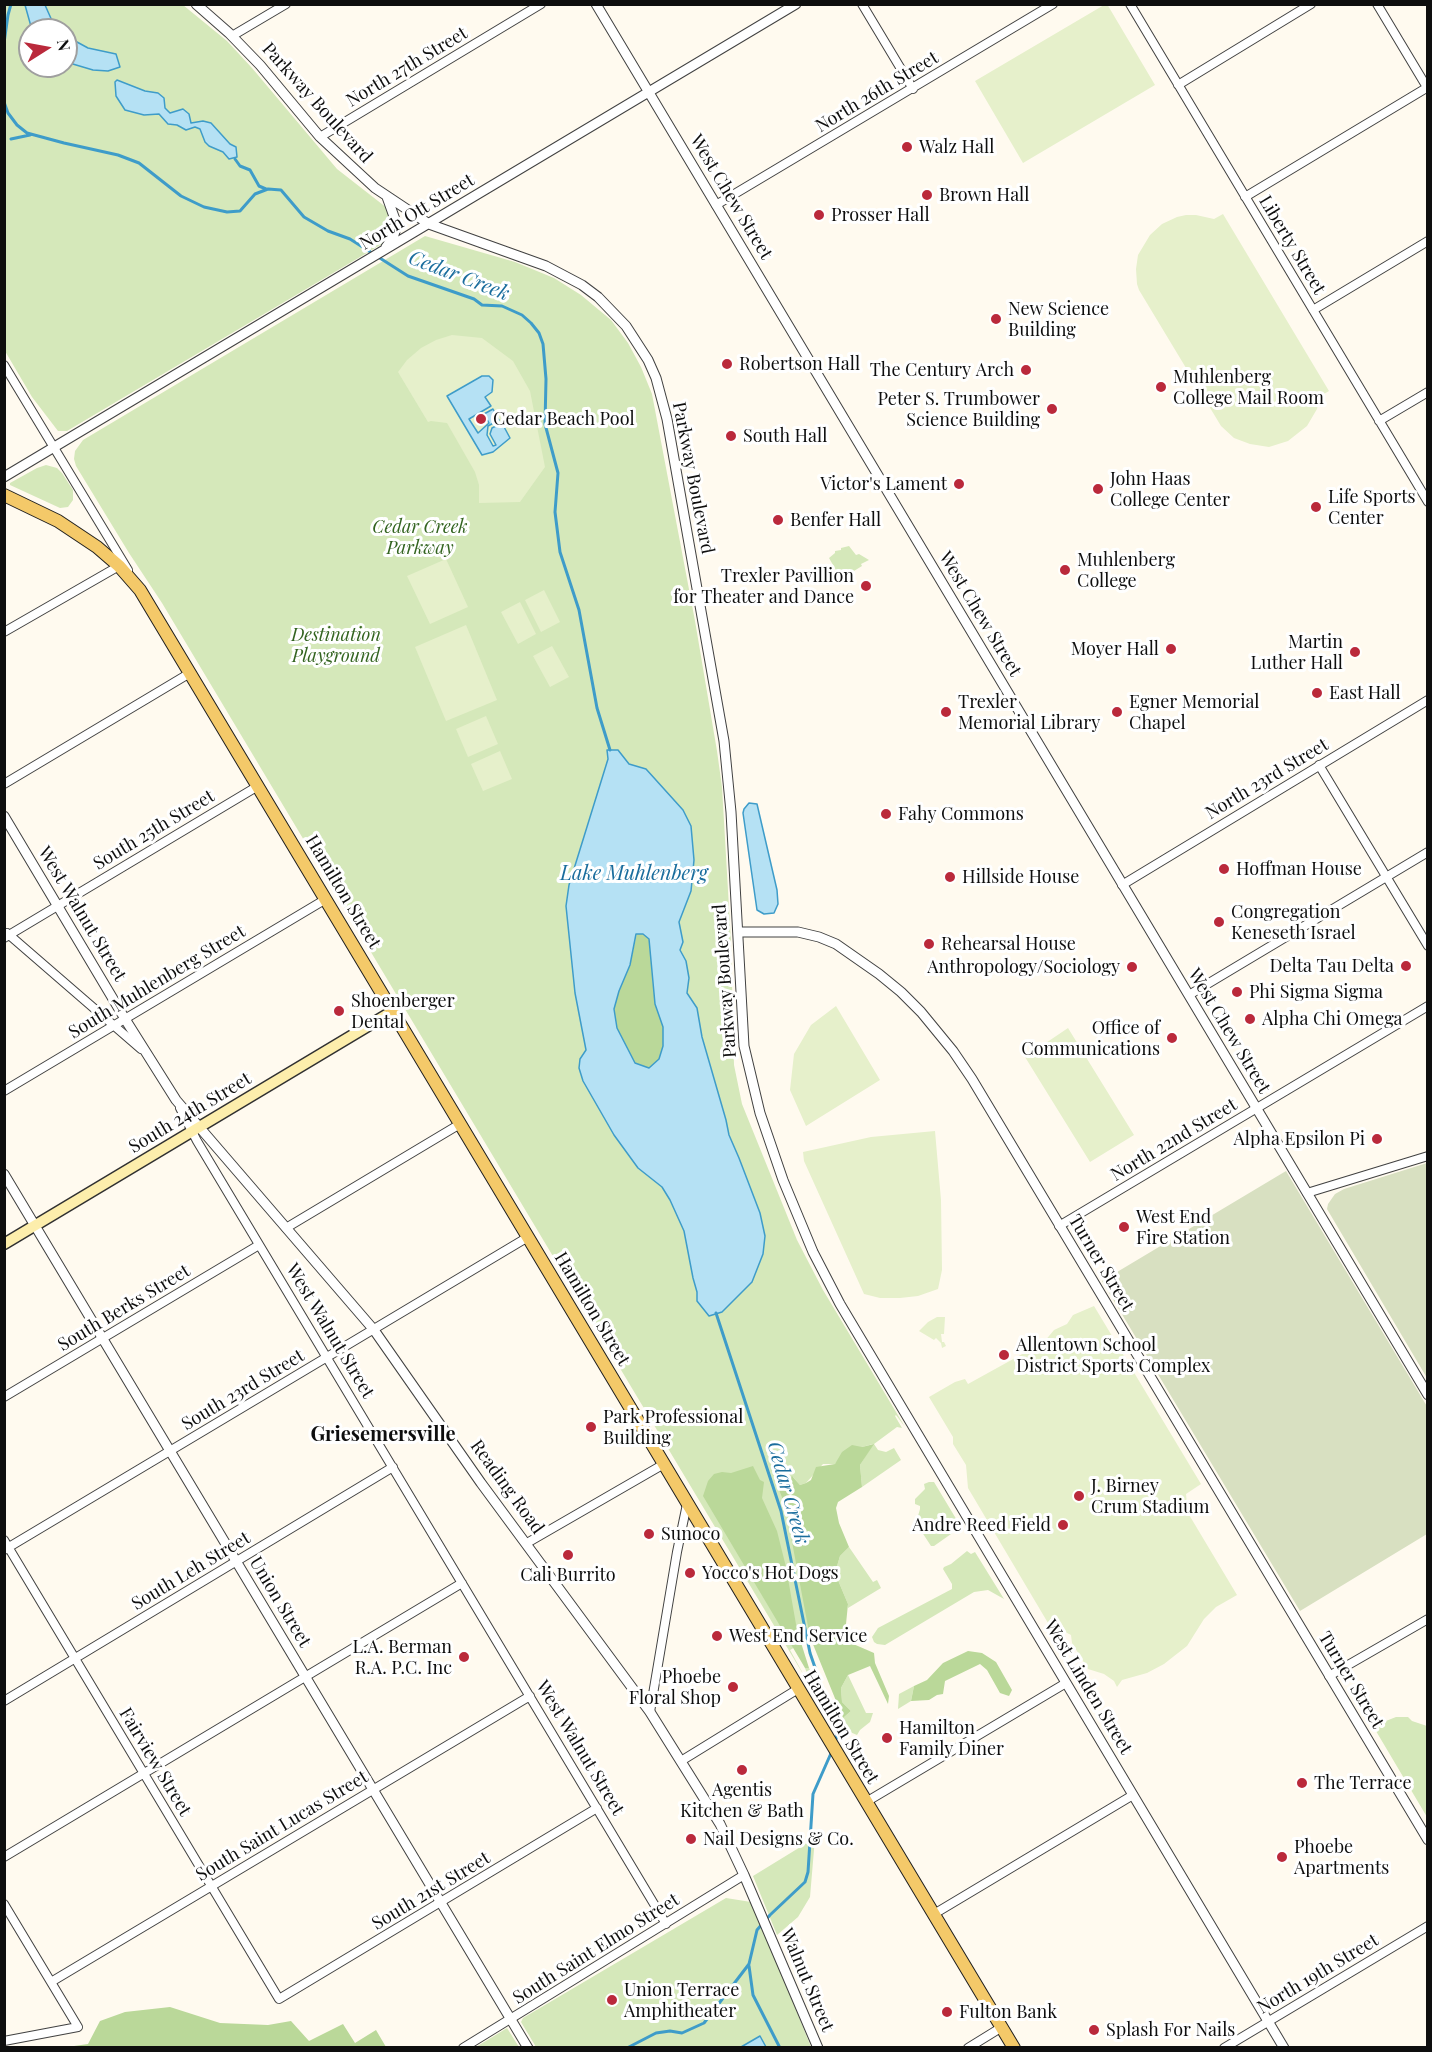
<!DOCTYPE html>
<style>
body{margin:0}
#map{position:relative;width:1432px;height:2052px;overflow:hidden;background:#fffaef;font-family:"Playfair Display",serif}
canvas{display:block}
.frame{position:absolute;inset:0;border:6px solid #0e0e0e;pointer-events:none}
.north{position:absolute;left:18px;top:18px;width:60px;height:60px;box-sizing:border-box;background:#fff;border:2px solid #9f9f9f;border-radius:50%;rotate:79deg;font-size:16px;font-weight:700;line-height:24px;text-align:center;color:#0e0e0e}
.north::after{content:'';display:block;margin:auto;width:21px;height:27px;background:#ba293b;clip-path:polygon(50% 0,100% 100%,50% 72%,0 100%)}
</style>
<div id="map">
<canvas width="1432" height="2052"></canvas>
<div class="frame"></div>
<div class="north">N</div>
</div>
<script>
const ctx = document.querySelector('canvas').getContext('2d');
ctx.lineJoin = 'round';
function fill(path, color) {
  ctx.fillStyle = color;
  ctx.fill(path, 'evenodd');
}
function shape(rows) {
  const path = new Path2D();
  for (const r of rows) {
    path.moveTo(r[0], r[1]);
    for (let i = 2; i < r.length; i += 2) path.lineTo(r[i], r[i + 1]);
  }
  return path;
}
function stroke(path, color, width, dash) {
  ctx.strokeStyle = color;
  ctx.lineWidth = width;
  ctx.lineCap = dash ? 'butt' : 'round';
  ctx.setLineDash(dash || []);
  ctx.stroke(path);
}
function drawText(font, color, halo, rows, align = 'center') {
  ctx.font = font + ' "Playfair Display",serif';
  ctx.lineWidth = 6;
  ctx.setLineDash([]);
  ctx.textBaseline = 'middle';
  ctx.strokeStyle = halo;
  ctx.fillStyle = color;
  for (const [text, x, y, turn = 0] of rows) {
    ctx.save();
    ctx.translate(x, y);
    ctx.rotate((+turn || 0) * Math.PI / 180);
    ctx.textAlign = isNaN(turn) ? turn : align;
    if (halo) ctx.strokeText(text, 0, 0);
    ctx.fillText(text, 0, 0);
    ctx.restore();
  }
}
fill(shape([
 [5,5,183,5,227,41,252,68,337,169,387,208,394,224,387,241,67,431,58,431,32,397,5,351],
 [30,30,66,30,66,66,30,66],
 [425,236,515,262,554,278,581,295,611,320,628,343,641,367,652,394,695,621,717,751,722,787,731,942,734,1065,742,1104,797,1240,823,1290,905,1427,896,1415,895,1416,902,1428,897,1427,874,1444,878,1450,886,1452,894,1448,901,1460,862,1487,860,1465,873,1444,862,1447,835,1464,823,1464,806,1483,800,1485,793,1477,834,1625,790,1650,806,1679,162,603,129,553,76,466,74,459,75,451,83,440],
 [46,465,57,468,62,473,73,490,73,500,68,507,60,508,10,485,10,483,37,468],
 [849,546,856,555,859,554,869,560,861,564,862,566,841,579,829,558,835,553,835,551,841,550,841,548],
 [929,1482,934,1482,961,1527,934,1546,931,1546,916,1523,920,1509,920,1506,915,1504,915,1499,925,1489,924,1484],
 [849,1547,873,1582,877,1580,881,1588,848,1608,848,1604,835,1573,840,1556],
 [967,1551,971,1554,975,1552,1004,1599,988,1590,974,1592,885,1645,877,1644,874,1642,872,1637,878,1628,952,1589,952,1584,943,1569,944,1567,951,1564],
 [805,1668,809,1668,817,1682,826,1702,825,1705,809,1679],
 [848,1675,866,1713,873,1713,870,1722,860,1730,857,1735,850,1732,850,1737,846,1737,843,1718,851,1711,842,1702,841,1688],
 [914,1686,911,1701,898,1709,899,1694],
 [1396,1717,1408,1717,1412,1721,1427,1726,1427,1817,1373,1726],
 [815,1838,810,1897,798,1917,777,1935,753,1876],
 [726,1898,751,1902,764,1930,811,2047,536,2047,521,2022,523,2018],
 [507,2028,519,2047,476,2047,499,2033]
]), '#d5e8ba');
fill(shape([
 [637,934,643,934,649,939,653,987,663,1027,663,1046,659,1059,649,1068,635,1063,617,1028,614,1009,619,991,630,965],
 [874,1444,860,1465,862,1487,838,1502,836,1508,839,1523,849,1547,840,1556,835,1573,848,1604,846,1624,851,1643,874,1653,875,1663,889,1696,888,1704,870,1666,848,1675,841,1688,842,1702,851,1711,843,1718,810,1637,785,1505,778,1487,787,1483,792,1476,800,1485,806,1483,811,1480,816,1467,835,1464,842,1452,852,1445,862,1447],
 [753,1466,760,1480,764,1482,762,1498,777,1531,786,1567,797,1630,809,1668,805,1668,703,1496,708,1481,714,1474,722,1472,731,1473],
 [968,1651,982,1653,996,1662,1012,1690,1009,1696,1000,1693,987,1670,980,1664,945,1681,943,1694,937,1695,929,1700,911,1701,914,1686,927,1680,943,1663],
 [170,2007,220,2023,268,2025,291,2021,309,2041,343,2024,355,2043,376,2030,386,2047,67,2047,88,2044,100,2021,125,2012]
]), '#bad899');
fill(shape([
 [1427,1163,1428,1163,1427,1378,1327,1209,1328,1204,1335,1194,1344,1189],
 [1286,1171,1428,1408,1427,1534,1300,1611,1102,1281]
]), '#d8e0c1');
fill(shape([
 [1107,4,1155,85,1023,163,975,81,1104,5],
 [1223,214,1329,391,1319,397,1317,409,1307,426,1288,441,1269,447,1250,444,1234,438,1221,426,1139,290,1137,284,1136,269,1138,255,1150,235,1162,224,1177,217,1186,215,1196,215,1214,219],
 [452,335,482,338,513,361,530,391,545,467,520,502,479,503,479,485,475,472,447,423,431,421,428,422,398,372,407,360,421,348,436,340],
 [446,559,468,607,430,624,407,576],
 [544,590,560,622,541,632,525,600],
 [520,602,536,634,518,644,501,612],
 [466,625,497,700,446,721,415,647],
 [552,646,569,677,550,687,533,656],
 [486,716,498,744,468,757,456,729],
 [500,751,512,779,483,791,471,764],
 [836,1006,880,1080,806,1126,790,1090,794,1054,811,1025],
 [1068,1028,1134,1135,1090,1162,1025,1057],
 [935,1131,941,1200,942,1270,938,1289,918,1296,900,1298,880,1298,864,1294,804,1161,803,1152,871,1137],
 [1094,1306,1201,1484,1186,1494,1188,1513,1237,1595,1216,1607,1204,1619,1187,1646,1178,1653,1164,1664,1147,1673,1122,1680,1117,1687,1114,1681,1104,1674,1088,1669,1072,1643,1071,1635,1048,1623,968,1488,966,1465,953,1444,953,1437,929,1397,955,1382,965,1379,968,1384,1044,1342,1054,1330,1067,1324,1073,1315],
 [937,1317,945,1317,944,1334,941,1334,942,1342,944,1342,946,1346,942,1348,941,1343,936,1338,934,1340,919,1331,928,1322]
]), '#e6f0cb');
const water = shape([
 [25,5,45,5,53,23,59,30,32,30,25,5],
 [66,36,88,48,116,54,120,67,108,71,93,70,66,62,66,36],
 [117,80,145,91,158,93,164,98,165,108,170,113,183,109,189,114,191,123,203,121,211,123,230,144,236,147,237,157,229,159,223,152,209,146,205,142,200,129,195,127,186,130,177,125,168,124,159,114,144,115,125,110,116,96,115,82,117,80],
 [482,376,489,376,493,380,492,392,485,397,491,406,469,419,478,433,489,423,484,414,493,409,499,420,488,426,487,435,493,446,496,445,490,434,492,428,502,423,510,438,493,452,482,455,447,396,482,376],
 [607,750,618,750,629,764,646,769,683,810,691,826,694,860,691,891,679,922,683,942,680,950,686,961,689,978,687,993,697,1008,702,1037,726,1120,729,1135,739,1158,760,1213,765,1236,763,1254,752,1282,722,1312,709,1316,697,1301,697,1292,693,1278,684,1231,670,1200,662,1187,638,1168,614,1135,583,1081,579,1068,580,1059,586,1050,575,993,566,906,569,885,608,759,607,750],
 [636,934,643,934,649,939,655,1004,663,1027,663,1046,659,1059,649,1068,635,1063,617,1028,614,1009,619,991,630,965,636,934],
 [749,803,757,804,777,890,778,904,774,913,764,914,757,910,743,813,744,809,749,803],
 [760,2036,766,2047,741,2047,760,2036]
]);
fill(water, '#b5e1f4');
stroke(water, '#3e9cc9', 1.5);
stroke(shape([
 [4,43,8,15,11,4],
 [4,102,8,113,17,125,27,133,64,143,118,155,139,163,181,196,204,207,227,212,240,211,255,194,268,189,281,190,304,217,328,231,350,239,408,276,474,299,482,305,502,306,522,315,531,323,539,333,543,344,546,379,545,424,558,473,555,512,560,552,579,610,597,708,610,750],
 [11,139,30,135],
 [235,159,240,166,250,170,259,186,266,189],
 [716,1313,781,1511,810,1653,821,1685,833,1709,839,1729,835,1742],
 [749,1966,753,1995,780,2048],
 [627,2048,656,2033,670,2031,682,2033,704,2023,749,1964,757,1930,770,1915,805,1882,808,1872,813,1794,832,1751]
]), '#3e9cc9', 3);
const minor = shape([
 [862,4,913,89],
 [1130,4,1428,502],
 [1377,4,1428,89],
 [232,36,286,4],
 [1178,85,1311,4],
 [320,137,541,4],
 [1245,197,1428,87],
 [716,205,1053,4],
 [1313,310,1428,241],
 [4,365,128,570],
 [1379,421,1428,392],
 [4,632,119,566],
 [1319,765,1428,946],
 [4,784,190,673],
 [1122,885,1428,700],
 [7,933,141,1049],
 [4,938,258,786],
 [1189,995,1428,852],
 [4,1091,326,899],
 [180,1108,197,1141,666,1924],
 [1307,1193,1428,1156],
 [1059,1226,1428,1006],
 [286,1228,460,1124],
 [4,1397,259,1245],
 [4,1540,279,1999,597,1808],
 [527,1543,664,1464],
 [4,1550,528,1237],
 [1329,1676,1428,1619],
 [4,1701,393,1467],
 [650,1712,677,1552,687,1504],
 [681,1761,798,1689],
 [866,1802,1066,1683],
 [4,1857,462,1583],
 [4,1904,78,2027,4,2041],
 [934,1914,1133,1795],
 [51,1982,530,1696],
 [463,2048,744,1875],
 [968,2048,1002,2027],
 [1224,2048,1428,1926]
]);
const tertiary = shape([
 [196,4,229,33,260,65,320,137,375,188,429,224,546,266,582,285,598,297,626,326,648,360,656,378,667,419,724,741,731,812,744,1046,760,1113,783,1180,813,1252,840,1304,1284,2048],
 [596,4,1428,1395],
 [386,247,393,238,397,225,387,197],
 [4,477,796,4],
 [4,816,125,1019,176,1100,374,1330,481,1483,650,1712,720,1824,744,1875,818,2048],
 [738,932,798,932,819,937,836,944,879,974,901,992,921,1012,953,1051,972,1079,1428,1840],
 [4,1174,528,2048]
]);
const secondary = shape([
 [4,1244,393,1011]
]);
const primary = shape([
 [4,495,58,521,97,547,119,566,140,590,1014,2048]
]);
stroke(minor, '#414141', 10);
stroke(tertiary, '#414141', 11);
stroke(secondary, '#303030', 13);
stroke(primary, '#1f1f1f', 14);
stroke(minor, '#fff', 8);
stroke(tertiary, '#fff', 9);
stroke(secondary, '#fdeeac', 10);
stroke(primary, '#f4c969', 12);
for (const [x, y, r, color] of [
 [907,147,6,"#ba293b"],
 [927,195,6,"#ba293b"],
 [819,215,6,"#ba293b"],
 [996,319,6,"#ba293b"],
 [727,364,6,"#ba293b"],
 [1026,370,6,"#ba293b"],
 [1161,387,6,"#ba293b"],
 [1052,409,6,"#ba293b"],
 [481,419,6,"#ba293b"],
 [731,436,6,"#ba293b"],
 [959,484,6,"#ba293b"],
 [1098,489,6,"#ba293b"],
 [1316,507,6,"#ba293b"],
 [778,520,6,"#ba293b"],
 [1065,570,6,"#ba293b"],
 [866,586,6,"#ba293b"],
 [1171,649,6,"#ba293b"],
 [1355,652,6,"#ba293b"],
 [1317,693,6,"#ba293b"],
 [946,712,6,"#ba293b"],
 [1117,712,6,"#ba293b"],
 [886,814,6,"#ba293b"],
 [1224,869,6,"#ba293b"],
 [950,877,6,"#ba293b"],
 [1219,922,6,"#ba293b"],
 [929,944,6,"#ba293b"],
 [1406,966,6,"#ba293b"],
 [1132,967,6,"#ba293b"],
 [1237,992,6,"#ba293b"],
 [339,1011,6,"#ba293b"],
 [1250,1019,6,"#ba293b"],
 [1172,1038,6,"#ba293b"],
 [1377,1139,6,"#ba293b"],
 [1124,1227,6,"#ba293b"],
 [1004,1355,6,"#ba293b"],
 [591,1427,6,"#ba293b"],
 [1079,1496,6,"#ba293b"],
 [1063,1525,6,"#ba293b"],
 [649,1534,6,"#ba293b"],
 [568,1555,6,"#ba293b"],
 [690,1573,6,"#ba293b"],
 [717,1636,6,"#ba293b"],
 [464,1657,6,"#ba293b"],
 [733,1687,6,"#ba293b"],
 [887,1738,6,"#ba293b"],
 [742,1770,6,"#ba293b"],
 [1302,1783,6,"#ba293b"],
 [691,1839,6,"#ba293b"],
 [1282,1857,6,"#ba293b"],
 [612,2000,6,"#ba293b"],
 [947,2012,6,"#ba293b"],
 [1094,2030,6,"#ba293b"]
]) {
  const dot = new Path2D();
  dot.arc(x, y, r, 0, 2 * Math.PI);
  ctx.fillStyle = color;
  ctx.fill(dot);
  stroke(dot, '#fff', 2);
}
drawText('18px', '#0e0e0e', '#fff', [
 ["North 27th Street",407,67,-31],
 ["North 26th Street",877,92,-31],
 ["Parkway Boulevard",317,103,48],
 ["West Chew Street",731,197,59],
 ["North Ott Street",417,212,-31],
 ["Liberty Street",1292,245,59],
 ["Parkway Boulevard",693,478,79],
 ["West Chew Street",980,614,59],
 ["North 23rd Street",1267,779,-31],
 ["South 25th Street",154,830,-31],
 ["Hamilton Street",343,892,59],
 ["West Walnut Street",82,914,59],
 ["Parkway Boulevard",725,981,-94],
 ["South Muhlenberg Street",157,982,-31],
 ["West Chew Street",1229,1031,59],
 ["South 24th Street",190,1113,-31],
 ["North 22nd Street",1174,1140,-31],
 ["Turner Street",1101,1263,59],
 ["South Berks Street",124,1308,-31],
 ["Hamilton Street",592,1309,59],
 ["West Walnut Street",330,1331,59],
 ["South 23rd Street",243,1390,-31],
 ["Reading Road",507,1487,54],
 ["South Leh Street",191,1571,-31],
 ["Union Street",280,1602,59],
 ["Turner Street",1351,1680,59],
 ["West Linden Street",1088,1687,59],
 ["Hamilton Street",841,1727,59],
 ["West Walnut Street",580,1748,59],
 ["Fairview Street",155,1762,59],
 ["South Saint Lucas Street",282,1826,-31],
 ["South 21st Street",431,1891,-31],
 ["South Saint Elmo Street",596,1949,-32],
 ["North 19th Street",1318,1974,-31],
 ["Walnut Street",807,1980,67]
]);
drawText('18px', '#0e0e0e', '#fff', [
 ["Walz Hall",919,147],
 ["Brown Hall",939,195],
 ["Prosser Hall",831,215],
 ["New Science",1008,309],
 ["Building",1008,330],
 ["Robertson Hall",739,364],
 ["The Century Arch",1014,370,"right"],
 ["Muhlenberg",1173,377],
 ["College Mail Room",1173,398],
 ["Peter S. Trumbower",1040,399,"right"],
 ["Science Building",1040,420,"right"],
 ["Cedar Beach Pool",493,419],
 ["South Hall",743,436],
 ["John Haas",1110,479],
 ["College Center",1110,500],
 ["Victor's Lament",947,484,"right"],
 ["Life Sports",1328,497],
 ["Center",1328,518],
 ["Benfer Hall",790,520],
 ["Muhlenberg",1077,560],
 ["College",1077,581],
 ["Trexler Pavillion",854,576,"right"],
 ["for Theater and Dance",854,597,"right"],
 ["Martin",1343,642,"right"],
 ["Luther Hall",1343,663,"right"],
 ["Moyer Hall",1159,649,"right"],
 ["East Hall",1329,693],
 ["Trexler",958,702],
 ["Memorial Library",958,723],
 ["Egner Memorial",1129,702],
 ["Chapel",1129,723],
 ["Fahy Commons",898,814],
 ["Hoffman House",1236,869],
 ["Hillside House",962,877],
 ["Congregation",1231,912],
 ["Keneseth Israel",1231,933],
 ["Rehearsal House",941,944],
 ["Delta Tau Delta",1394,966,"right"],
 ["Anthropology/Sociology",1120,967,"right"],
 ["Phi Sigma Sigma",1249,992],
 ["Shoenberger",351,1001],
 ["Dental",351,1022],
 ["Alpha Chi Omega",1262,1019],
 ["Office of",1160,1028,"right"],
 ["Communications",1160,1049,"right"],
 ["Alpha Epsilon Pi",1365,1139,"right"],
 ["West End",1136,1217],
 ["Fire Station",1136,1238],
 ["Allentown School",1016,1345],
 ["District Sports Complex",1016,1366],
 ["Park Professional",603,1417],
 ["Building",603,1438],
 ["J. Birney",1091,1486],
 ["Crum Stadium",1091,1507],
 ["Andre Reed Field",1051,1525,"right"],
 ["Sunoco",661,1534],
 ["Yocco's Hot Dogs",702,1573],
 ["Cali Burrito",568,1575,"center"],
 ["West End Service",729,1636],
 ["L.A. Berman",452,1647,"right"],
 ["R.A. P.C. Inc",452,1668,"right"],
 ["Phoebe",721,1677,"right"],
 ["Floral Shop",721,1698,"right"],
 ["Hamilton",899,1728],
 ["Family Diner",899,1749],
 ["The Terrace",1314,1783],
 ["Agentis",742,1790,"center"],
 ["Kitchen & Bath",742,1811,"center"],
 ["Nail Designs & Co.",703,1839],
 ["Phoebe",1294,1847],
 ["Apartments",1294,1868],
 ["Union Terrace",624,1990],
 ["Amphitheater",624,2011],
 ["Fulton Bank",959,2012],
 ["Splash For Nails",1106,2030]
], 'left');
drawText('italic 18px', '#336420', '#fff', [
 ["Cedar Creek",420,527],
 ["Parkway",420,548],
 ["Destination",336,635],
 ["Playground",336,656]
]);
drawText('italic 20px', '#1a6d9d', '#fff', [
 ["Cedar Creek",459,276,21],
 ["Lake Muhlenberg",634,874],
 ["Cedar Creek",788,1493,74]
]);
drawText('bold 20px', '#0e0e0e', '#fff', [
 ["Griesemersville",383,1435]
]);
</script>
